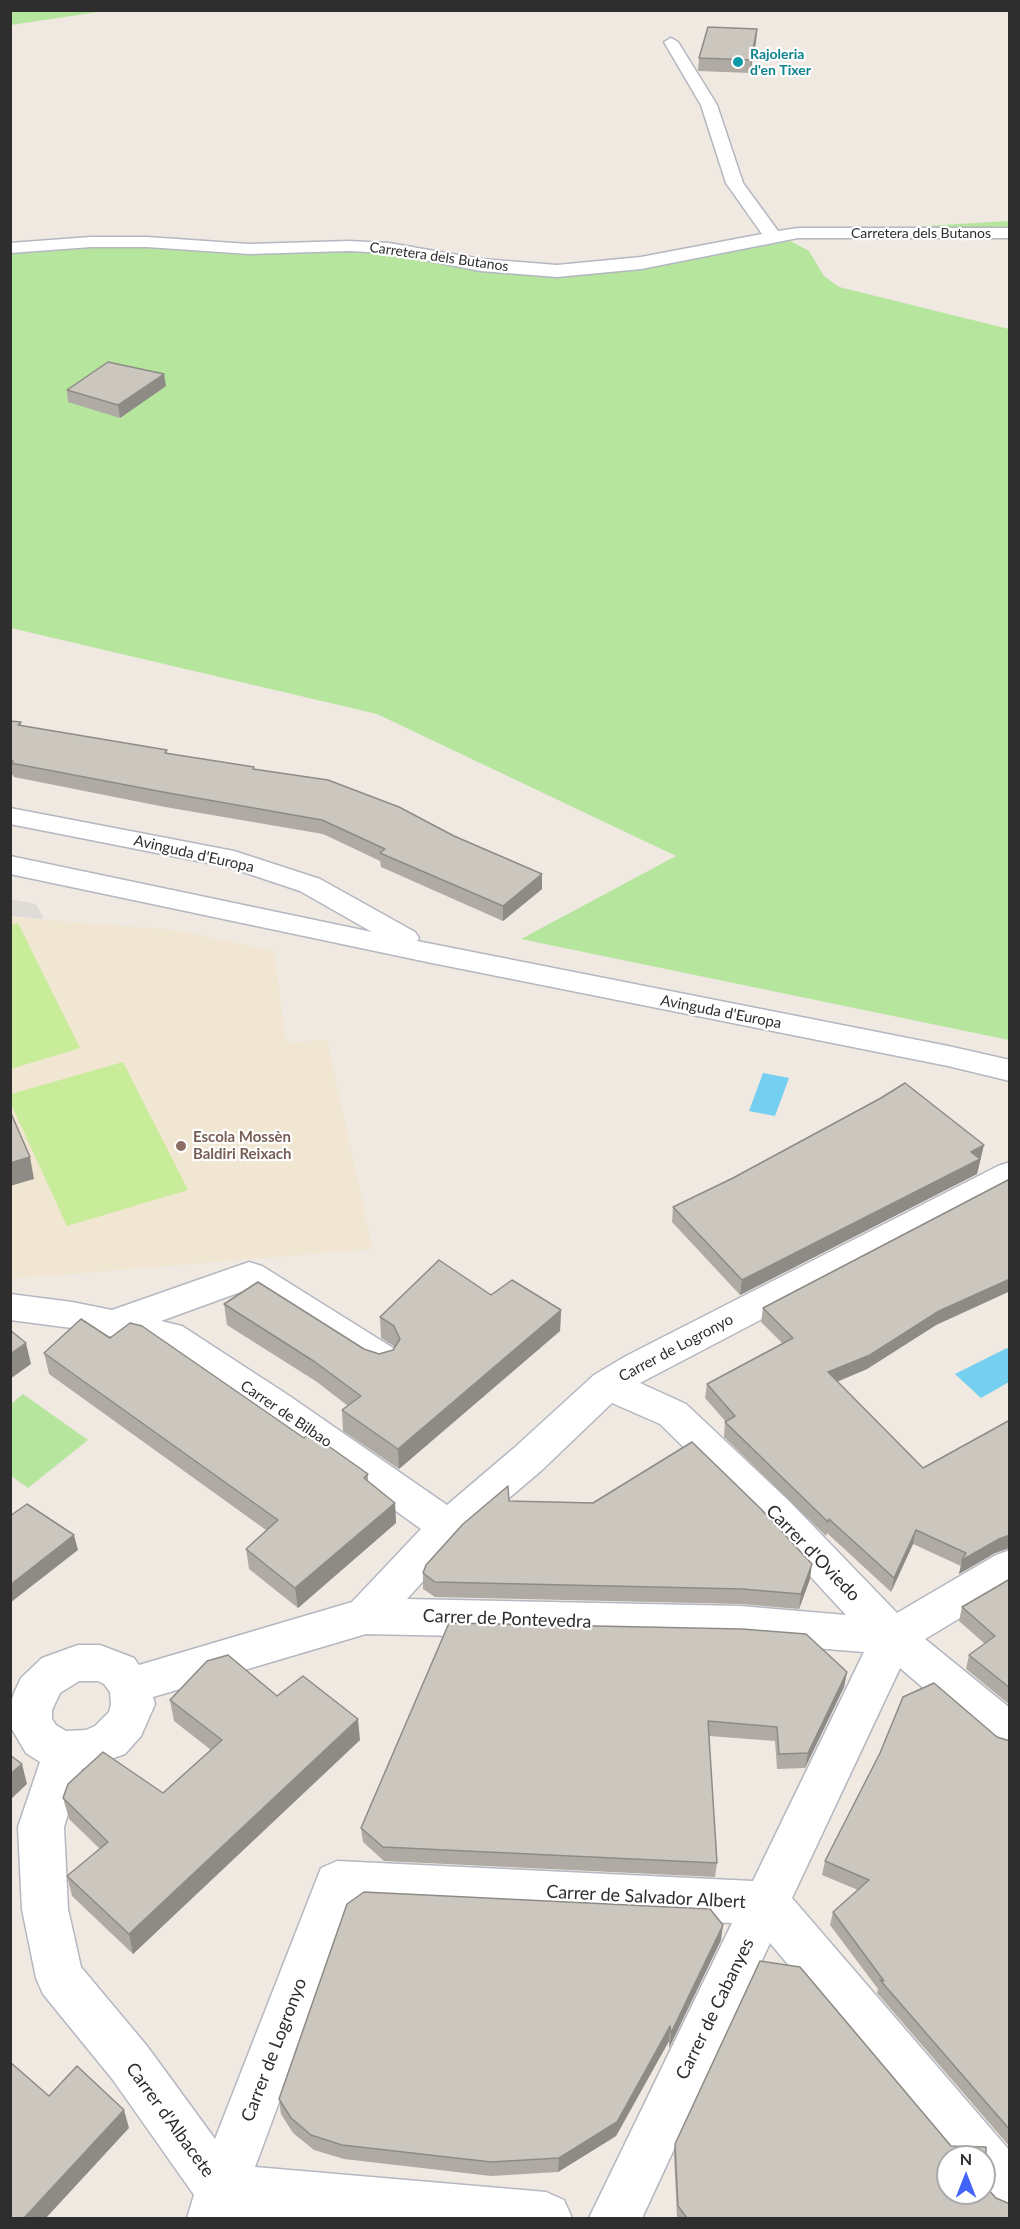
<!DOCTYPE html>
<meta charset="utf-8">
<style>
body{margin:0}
#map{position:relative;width:1020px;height:2229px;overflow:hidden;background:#efe9e1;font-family:Lato,sans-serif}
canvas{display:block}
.frame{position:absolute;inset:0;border:12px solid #2e2e2e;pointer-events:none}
.north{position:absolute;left:936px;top:2145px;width:60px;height:60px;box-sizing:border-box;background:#fff;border:2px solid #ababab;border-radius:50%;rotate:0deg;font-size:16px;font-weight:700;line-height:24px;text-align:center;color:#2e2e2e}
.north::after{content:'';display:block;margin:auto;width:21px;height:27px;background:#4264fb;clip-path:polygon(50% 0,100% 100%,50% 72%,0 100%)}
</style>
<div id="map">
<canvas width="1020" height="2229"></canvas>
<div class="frame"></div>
<div class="north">N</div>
</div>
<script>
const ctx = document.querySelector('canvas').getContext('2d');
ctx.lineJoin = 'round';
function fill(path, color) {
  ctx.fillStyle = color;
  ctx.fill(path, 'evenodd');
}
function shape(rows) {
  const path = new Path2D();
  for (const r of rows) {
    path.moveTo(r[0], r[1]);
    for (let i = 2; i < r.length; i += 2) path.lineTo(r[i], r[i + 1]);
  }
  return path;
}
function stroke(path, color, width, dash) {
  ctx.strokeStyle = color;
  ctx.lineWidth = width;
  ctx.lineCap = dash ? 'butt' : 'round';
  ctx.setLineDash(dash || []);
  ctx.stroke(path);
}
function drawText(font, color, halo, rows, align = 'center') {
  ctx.font = font + ' Lato,sans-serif';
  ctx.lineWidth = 4.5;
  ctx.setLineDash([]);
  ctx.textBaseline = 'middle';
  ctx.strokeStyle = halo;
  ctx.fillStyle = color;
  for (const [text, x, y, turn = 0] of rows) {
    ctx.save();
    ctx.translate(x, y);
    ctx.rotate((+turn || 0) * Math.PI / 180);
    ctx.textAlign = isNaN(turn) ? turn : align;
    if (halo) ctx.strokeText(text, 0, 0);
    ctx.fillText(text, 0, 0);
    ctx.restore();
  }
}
fill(shape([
 [10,917,175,930,274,951,286,1043,327,1040,373,1249,11,1279]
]), '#f0e6d1');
fill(shape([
 [10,11,11,10,105,11,11,25],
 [1009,221,1009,231,926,231,924,226],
 [785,238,809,251,824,276,839,287,1009,329,1009,1040,521,939,676,856,377,714,11,628,11,251,103,245,227,251,347,250,388,253,479,269,619,270,670,264],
 [23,1394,88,1440,28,1488,10,1475,11,1404]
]), '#b6e59e');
fill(shape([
 [18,923,80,1048,11,1069,11,925],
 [123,1062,188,1190,67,1226,11,1104,11,1094]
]), '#c9ec9a');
fill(shape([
 [10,899,36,904,44,919,11,916]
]), '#dfdcd8');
fill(shape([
 [763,1073,789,1078,775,1116,749,1111],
 [1007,1348,1009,1350,1009,1382,981,1398,955,1374]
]), '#75cff0');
const minor = shape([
 [671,38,678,42,717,105,743,183,778,231,798,228,1010,228,1010,238,798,238,641,269,557,277,481,271,389,253,348,251,249,254,147,247,91,247,10,253,10,243,91,237,147,237,249,244,348,241,389,243,481,259,557,265,641,257,762,234,726,183,701,105,664,42,671,38],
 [10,808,234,851,320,879,415,932,419,938,417,941,948,1046,1010,1060,1010,1081,948,1066,432,963,10,874,10,856,372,932,300,891,228,867,10,824,10,808],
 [1010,1162,1010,1189,640,1383,686,1404,789,1501,897,1613,996,1555,1010,1550,1010,1588,925,1639,1010,1708,1010,1754,995,1749,900,1668,792,1898,1010,2151,1010,2215,992,2208,979,2193,984,2193,984,2157,949,2157,770,1943,642,2218,589,2218,732,1923,352,1905,255,2167,546,2192,564,2200,572,2218,187,2218,194,2195,113,2080,43,1994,36,1978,22,1909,18,1827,40,1762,26,1753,10,1726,10,1704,15,1691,21,1678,42,1658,78,1645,100,1645,134,1658,139,1665,352,1602,421,1529,262,1415,159,1347,72,1328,10,1320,10,1294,72,1302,112,1310,249,1262,262,1266,393,1348,399,1358,393,1368,380,1372,367,1368,246,1290,161,1321,182,1326,288,1395,447,1505,514,1448,594,1375,626,1356,998,1166,1010,1162],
 [612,1403,660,1424,761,1523,846,1615,740,1606,407,1599,462,1538,542,1470,612,1403],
 [366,1634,740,1642,864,1652,753,1881,337,1861,321,1868,215,2139,147,2046,81,1967,68,1909,64,1827,82,1769,125,1754,141,1736,155,1704,153,1697,366,1634],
 [79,1681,98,1681,104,1684,110,1692,111,1704,109,1712,95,1726,86,1730,66,1731,56,1725,52,1719,52,1710,60,1693,79,1681]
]);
stroke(minor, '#b4b7c1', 3);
fill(minor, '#fff');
fill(shape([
 [757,29,756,42,750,73,698,71,699,58],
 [166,386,120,418,68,402,67,390],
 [10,721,21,722,21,726,255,769,454,836,542,874,542,889,503,921,381,867,380,861,323,834,165,807,14,777,13,775,10,774],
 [980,1161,977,1174,740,1295,672,1222,673,1207,981,1161],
 [1010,1182,1010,1293,1008,1292,936,1325,867,1369,837,1382,923,1468,1010,1420,1010,1548,995,1553,959,1574,961,1566,913,1544,891,1592,827,1533,826,1536,724,1437,725,1422,726,1422,705,1398,707,1384,783,1344,761,1322,763,1308],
 [491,1295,561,1310,560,1331,399,1469,343,1431,342,1410,348,1406,317,1382,227,1325,224,1304,379,1354,393,1350,395,1347,381,1338,380,1317],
 [110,1338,304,1438,368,1474,368,1482,395,1503,396,1523,298,1608,249,1569,246,1549,266,1530,49,1374,44,1353],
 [509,1501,810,1579,799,1609,740,1604,435,1597,423,1589,423,1573],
 [1010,1579,1010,1705,966,1669,969,1655,985,1644,959,1621,962,1607],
 [847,1672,844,1687,805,1768,777,1769,775,1741,709,1736,717,1863,715,1877,384,1861,363,1842,361,1828],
 [277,1696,360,1740,133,1954,72,1896,67,1876,100,1849,69,1819,63,1798,163,1793,211,1750,174,1721,170,1700],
 [997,1737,1010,1741,1010,2147,877,1993,878,1989,830,1925,833,1912,858,1890,822,1875,825,1861],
 [721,1940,669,2048,669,2041,616,2136,558,2172,491,2176,344,2159,314,2150,293,2133,281,2114,279,2099],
 [760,1961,800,1967,951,2146,986,2147,986,2179,984,2185,984,2157,948,2157,948,2193,984,2193,984,2185,996,2198,1010,2204,1010,2218,677,2218,674,2156,675,2144]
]), '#afaba4');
fill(shape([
 [757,29,756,42,750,73,751,60],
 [164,374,166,386,120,418,118,405],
 [542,874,542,889,503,921,503,906],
 [984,1145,977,1174,740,1295,742,1280],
 [30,1157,34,1179,10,1186,10,1163],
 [1010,1279,1008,1292,936,1325,867,1369,826,1386,828,1372,939,1311],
 [561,1310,560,1331,399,1469,398,1449],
 [26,1343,31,1364,10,1379,10,1354],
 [395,1503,396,1523,298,1608,295,1588],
 [916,1530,913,1544,891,1592,894,1578],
 [74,1535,78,1550,10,1603,10,1585],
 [1010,1535,1009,1548,995,1553,959,1574,962,1560,999,1539],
 [812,1564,810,1579,799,1609,801,1594],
 [847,1672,844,1687,805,1768,808,1753],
 [358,1719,360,1740,133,1954,129,1934],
 [22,1764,27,1784,10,1800,10,1774],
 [723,1925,721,1940,669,2048,671,2033],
 [670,2026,669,2041,616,2136,558,2172,559,2158],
 [124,2110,129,2128,46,2218,24,2218]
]), '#8e8b86');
const building = shape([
 [708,27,757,29,751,60,699,58,708,27],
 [108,362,164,374,118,405,67,390,108,362],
 [10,721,21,722,18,725,167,750,165,753,254,767,253,769,328,780,399,807,454,836,542,874,503,906,380,853,385,849,322,820,163,792,11,763,13,761,10,761,10,721],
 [905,1083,984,1145,971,1152,980,1159,742,1280,673,1207,733,1178,881,1098,905,1083],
 [10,1111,30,1157,10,1163,10,1111],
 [1008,1180,1010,1182,1010,1279,939,1311,870,1355,828,1372,923,1468,1010,1420,1010,1535,999,1539,962,1560,966,1553,916,1530,894,1578,829,1519,828,1522,725,1422,735,1416,707,1384,793,1338,763,1308,1008,1180],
 [439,1260,491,1295,512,1280,561,1310,398,1449,342,1410,361,1396,315,1362,224,1304,258,1282,364,1349,379,1354,393,1350,400,1339,394,1326,380,1317,439,1260],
 [81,1319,110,1338,130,1323,142,1326,304,1438,310,1433,368,1474,364,1478,395,1503,295,1588,246,1549,278,1520,44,1353,81,1319],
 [10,1330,26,1343,10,1354,10,1330],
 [692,1442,761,1509,812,1564,801,1594,742,1589,435,1582,423,1573,426,1565,463,1524,508,1486,509,1501,593,1503,692,1442],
 [27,1504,74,1535,10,1585,10,1516,27,1504],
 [1010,1579,1010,1688,969,1655,995,1636,962,1607,1010,1579],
 [449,1623,742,1629,806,1634,847,1672,808,1753,779,1754,777,1727,708,1721,717,1863,383,1847,361,1828,449,1623],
 [228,1655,277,1696,303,1676,358,1719,129,1934,67,1876,108,1842,63,1798,68,1784,103,1752,163,1793,222,1740,170,1700,207,1661,228,1655],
 [934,1683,997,1737,1010,1741,1010,2130,880,1980,884,1981,833,1912,869,1880,825,1861,880,1753,903,1697,934,1683],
 [10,1755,22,1764,10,1774,10,1755],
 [364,1892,710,1909,723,1925,671,2033,670,2026,617,2122,559,2158,491,2162,342,2145,311,2135,291,2118,279,2099,347,1904,364,1892],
 [760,1961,800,1967,951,2146,986,2147,986,2179,984,2179,984,2157,948,2157,948,2193,984,2193,984,2185,996,2198,1010,2204,1010,2218,687,2218,678,2206,675,2144,760,1961],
 [10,2062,49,2096,77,2066,124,2110,24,2218,10,2218,10,2062]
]);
fill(building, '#cbc7bf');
stroke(building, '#8e8b86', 1.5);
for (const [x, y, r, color] of [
 [738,62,6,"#0f9aa8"],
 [181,1146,6,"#8d6e63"]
]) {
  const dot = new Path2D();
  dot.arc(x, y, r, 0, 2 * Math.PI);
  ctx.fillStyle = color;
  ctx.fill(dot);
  stroke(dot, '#fff', 2);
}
drawText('bold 14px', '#0d838f', '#fff', [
 ["Rajoleria",750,54],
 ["d'en Tixer",750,70]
], 'left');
drawText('14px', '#2e2e2e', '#fff', [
 ["Carretera dels Butanos",921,233],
 ["Carretera dels Butanos",439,257,8]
]);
drawText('15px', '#2e2e2e', '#fff', [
 ["Avinguda d'Europa",194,854,13],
 ["Avinguda d'Europa",721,1012,11],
 ["Carrer de Logronyo",676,1348,-28],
 ["Carrer de Bilbao",286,1414,34]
]);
drawText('bold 15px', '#785e54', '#fff', [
 ["Escola Mossèn",193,1137],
 ["Baldiri Reixach",193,1154]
], 'left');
drawText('18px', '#2e2e2e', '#fff', [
 ["Carrer d'Oviedo",813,1553,46],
 ["Carrer de Pontevedra",507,1619,2],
 ["Carrer de Salvador Albert",646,1897,3],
 ["Carrer de Cabanyes",715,2009,-64],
 ["Carrer de Logronyo",274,2050,-69],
 ["Carrer d'Albacete",170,2120,54]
]);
</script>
